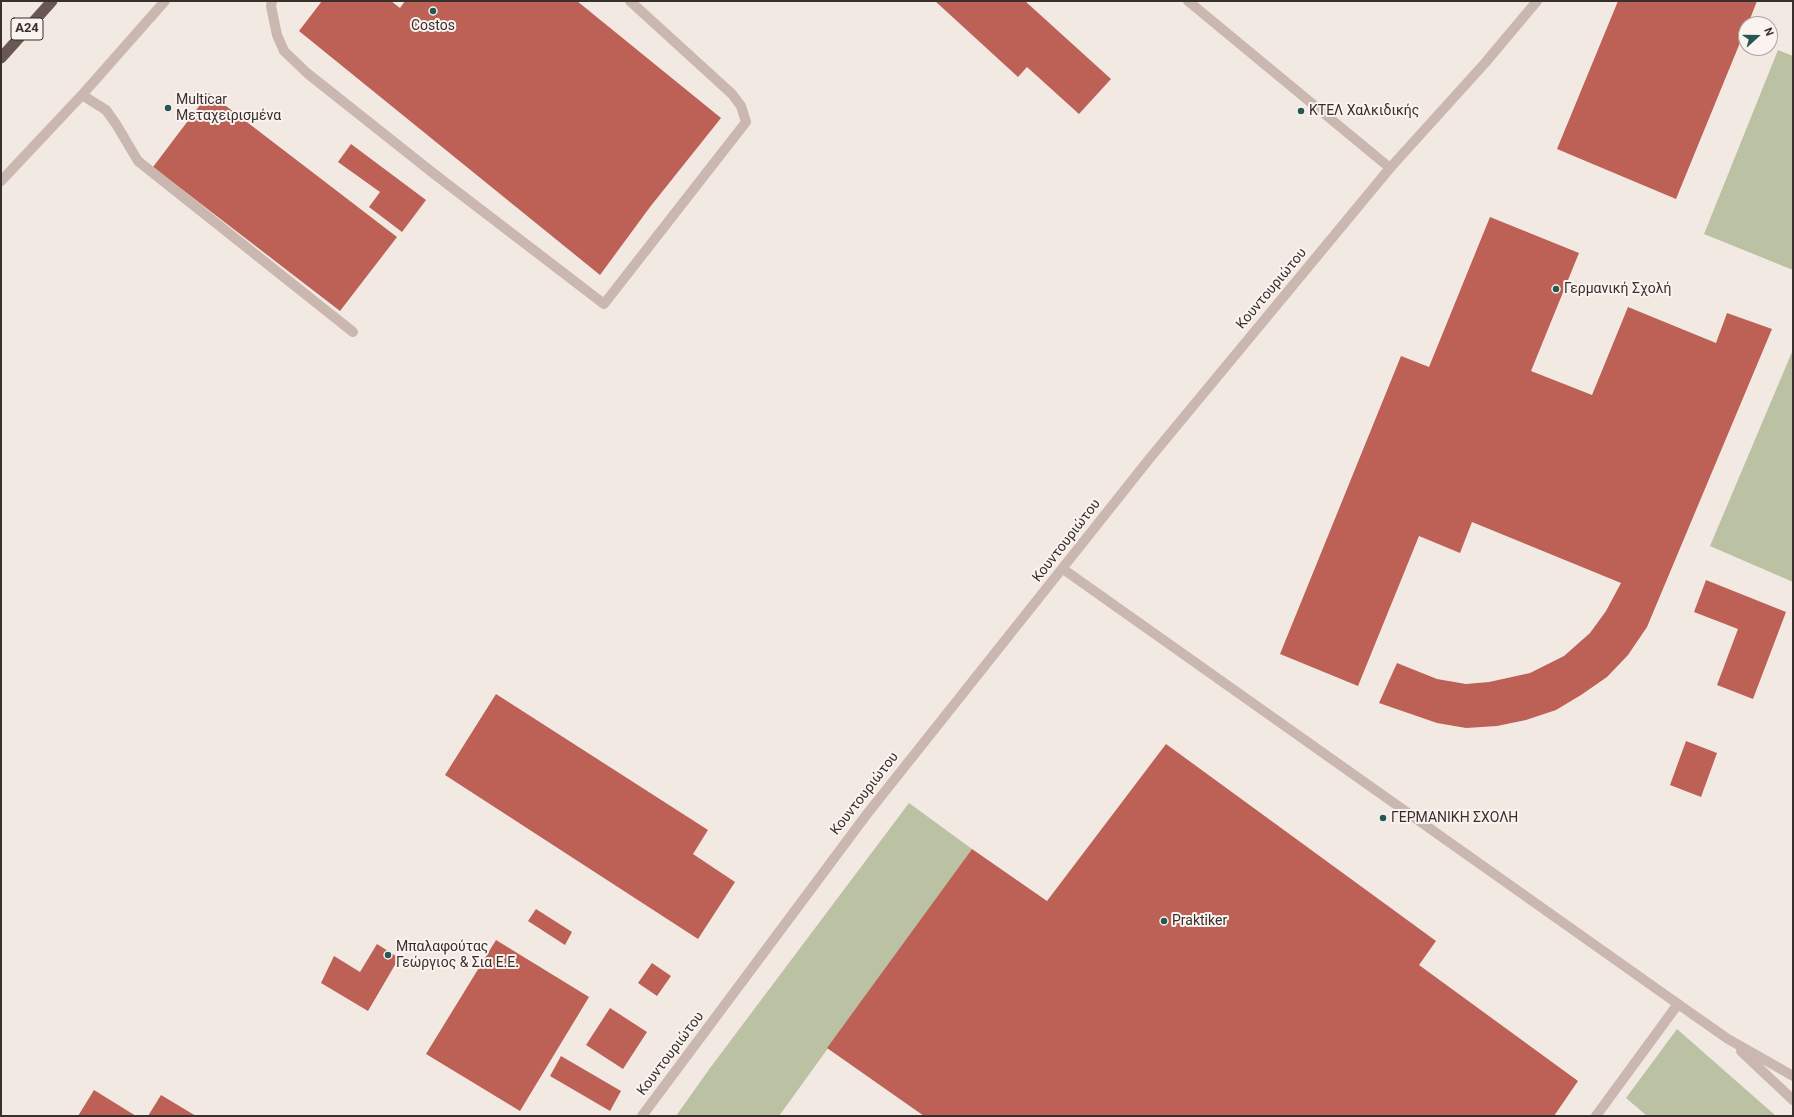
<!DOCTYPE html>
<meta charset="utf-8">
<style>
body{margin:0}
#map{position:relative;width:1794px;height:1117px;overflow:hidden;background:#f2e9e3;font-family:Roboto,sans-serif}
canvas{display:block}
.frame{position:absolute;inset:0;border:2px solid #392f2c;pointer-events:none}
.north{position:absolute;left:1738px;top:16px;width:40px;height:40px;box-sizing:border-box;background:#faf3ef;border:1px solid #ada5a1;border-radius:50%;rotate:69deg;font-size:11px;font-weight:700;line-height:16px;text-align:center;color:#392f2c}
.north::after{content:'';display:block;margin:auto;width:14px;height:18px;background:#255855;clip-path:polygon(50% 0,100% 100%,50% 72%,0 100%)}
</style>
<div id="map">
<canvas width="1794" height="1117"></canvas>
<div class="frame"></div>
<div class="north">N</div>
</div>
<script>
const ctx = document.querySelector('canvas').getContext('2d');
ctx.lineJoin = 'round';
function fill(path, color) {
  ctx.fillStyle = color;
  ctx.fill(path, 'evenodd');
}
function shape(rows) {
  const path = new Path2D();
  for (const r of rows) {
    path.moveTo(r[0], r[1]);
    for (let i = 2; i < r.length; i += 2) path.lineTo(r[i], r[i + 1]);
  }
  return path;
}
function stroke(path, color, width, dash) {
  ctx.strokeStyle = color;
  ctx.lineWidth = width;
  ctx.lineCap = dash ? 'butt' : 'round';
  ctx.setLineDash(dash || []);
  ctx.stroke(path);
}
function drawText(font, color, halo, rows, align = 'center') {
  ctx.font = font + ' Roboto,sans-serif';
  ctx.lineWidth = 4;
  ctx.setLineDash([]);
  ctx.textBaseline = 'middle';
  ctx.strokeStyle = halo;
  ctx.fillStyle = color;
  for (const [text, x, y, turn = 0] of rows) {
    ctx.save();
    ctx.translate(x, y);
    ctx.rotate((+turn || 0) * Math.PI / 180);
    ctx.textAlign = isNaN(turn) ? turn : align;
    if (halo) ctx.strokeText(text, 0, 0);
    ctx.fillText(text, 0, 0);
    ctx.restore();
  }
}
fill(shape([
 [1778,50,1793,56,1793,270,1704,234],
 [1792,352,1793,352,1793,582,1710,546],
 [909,803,972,849,779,1116,676,1116,710,1068],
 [1677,1029,1776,1116,1647,1116,1626,1098]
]), '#bbc1a3');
fill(shape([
 [322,1,391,1,400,8,405,1,577,1,721,118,650,207,600,275,299,31],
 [935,1,1025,1,1111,79,1079,114,1027,67,1018,77],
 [1618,1,1757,1,1748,24,1746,24,1746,28,1676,199,1557,149],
 [209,93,397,237,340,311,153,167],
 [351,144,426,200,402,232,369,207,380,192,338,162],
 [1490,217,1579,253,1531,371,1592,395,1628,307,1716,343,1727,313,1772,329,1647,627,1628,655,1607,677,1581,695,1556,710,1526,720,1497,726,1466,728,1437,723,1379,703,1397,663,1437,679,1466,684,1489,682,1530,673,1564,656,1590,633,1606,611,1621,583,1472,522,1460,553,1419,536,1358,686,1280,654,1401,356,1429,367],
 [1706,580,1786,612,1753,699,1717,685,1738,629,1694,612],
 [496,694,708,830,693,854,735,882,698,939,445,775],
 [1686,741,1717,753,1701,797,1670,785],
 [1166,744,1436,941,1419,965,1578,1081,1554,1116,924,1116,827,1048,972,849,1047,901],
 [536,909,572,932,565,945,528,921],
 [496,940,589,997,520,1111,426,1054],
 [377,944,399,958,368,1011,321,983,334,956,360,972],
 [652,963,671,976,657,996,638,983],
 [610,1008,647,1032,623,1069,586,1045],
 [561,1056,621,1091,610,1111,550,1076],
 [94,1090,136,1116,78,1116],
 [161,1095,196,1116,148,1116]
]), '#bd6156');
stroke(shape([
 [272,1,271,6,277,35,284,51,307,73,433,173,604,304,746,122,741,106,732,94,630,1],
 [1188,1,1390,168],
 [82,95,106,110,116,124,138,161,353,332],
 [1596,1116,1678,1004]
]), '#cab7af', 10);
stroke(shape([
 [1063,569,1678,1004,1728,1039,1793,1076],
 [1741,1051,1793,1100]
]), '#cab7af', 10);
stroke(shape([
 [1,181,82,95,165,1],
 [642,1116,867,814,1150,458,1390,168,1485,63,1537,1]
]), '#cab7af', 10);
stroke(shape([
 [1,58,52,1]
]), '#6a5652', 11);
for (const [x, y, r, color] of [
 [433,11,4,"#255855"],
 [168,108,4,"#255855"],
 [1301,111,4,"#255855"],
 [1556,289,4,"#255855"],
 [1383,818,4,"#255855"],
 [1164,921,4,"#255855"],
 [388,955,4,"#255855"]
]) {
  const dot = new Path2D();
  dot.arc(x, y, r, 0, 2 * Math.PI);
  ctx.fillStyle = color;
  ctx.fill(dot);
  stroke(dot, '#faf3ef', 1.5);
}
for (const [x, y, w] of [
 [27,29,32]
]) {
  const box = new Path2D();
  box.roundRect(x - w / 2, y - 11, w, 22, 3);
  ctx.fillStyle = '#faf3ef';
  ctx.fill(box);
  stroke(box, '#392f2c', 1);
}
drawText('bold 13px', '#392f2c', null, [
 ["Α24",27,29]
]);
drawText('14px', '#392f2c', '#faf3ef', [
 ["Costos",433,26,"center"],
 ["Multicar",176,100],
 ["Μεταχειρισμένα",176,116],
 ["ΚΤΕΛ Χαλκιδικής",1309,111],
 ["Γερμανική Σχολή",1564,289],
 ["ΓΕΡΜΑΝΙΚΗ ΣΧΟΛΗ",1391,818],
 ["Praktiker",1172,921],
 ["Μπαλαφούτας",396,947],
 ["Γεώργιος & Σια Ε.Ε.",396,963]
], 'left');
drawText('14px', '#392f2c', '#faf3ef', [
 ["Κουντουριώτου",1272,289,-50],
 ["Κουντουριώτου",1067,541,-52],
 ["Κουντουριώτου",865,794,-52],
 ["Κουντουριώτου",671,1054,-53]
]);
</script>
